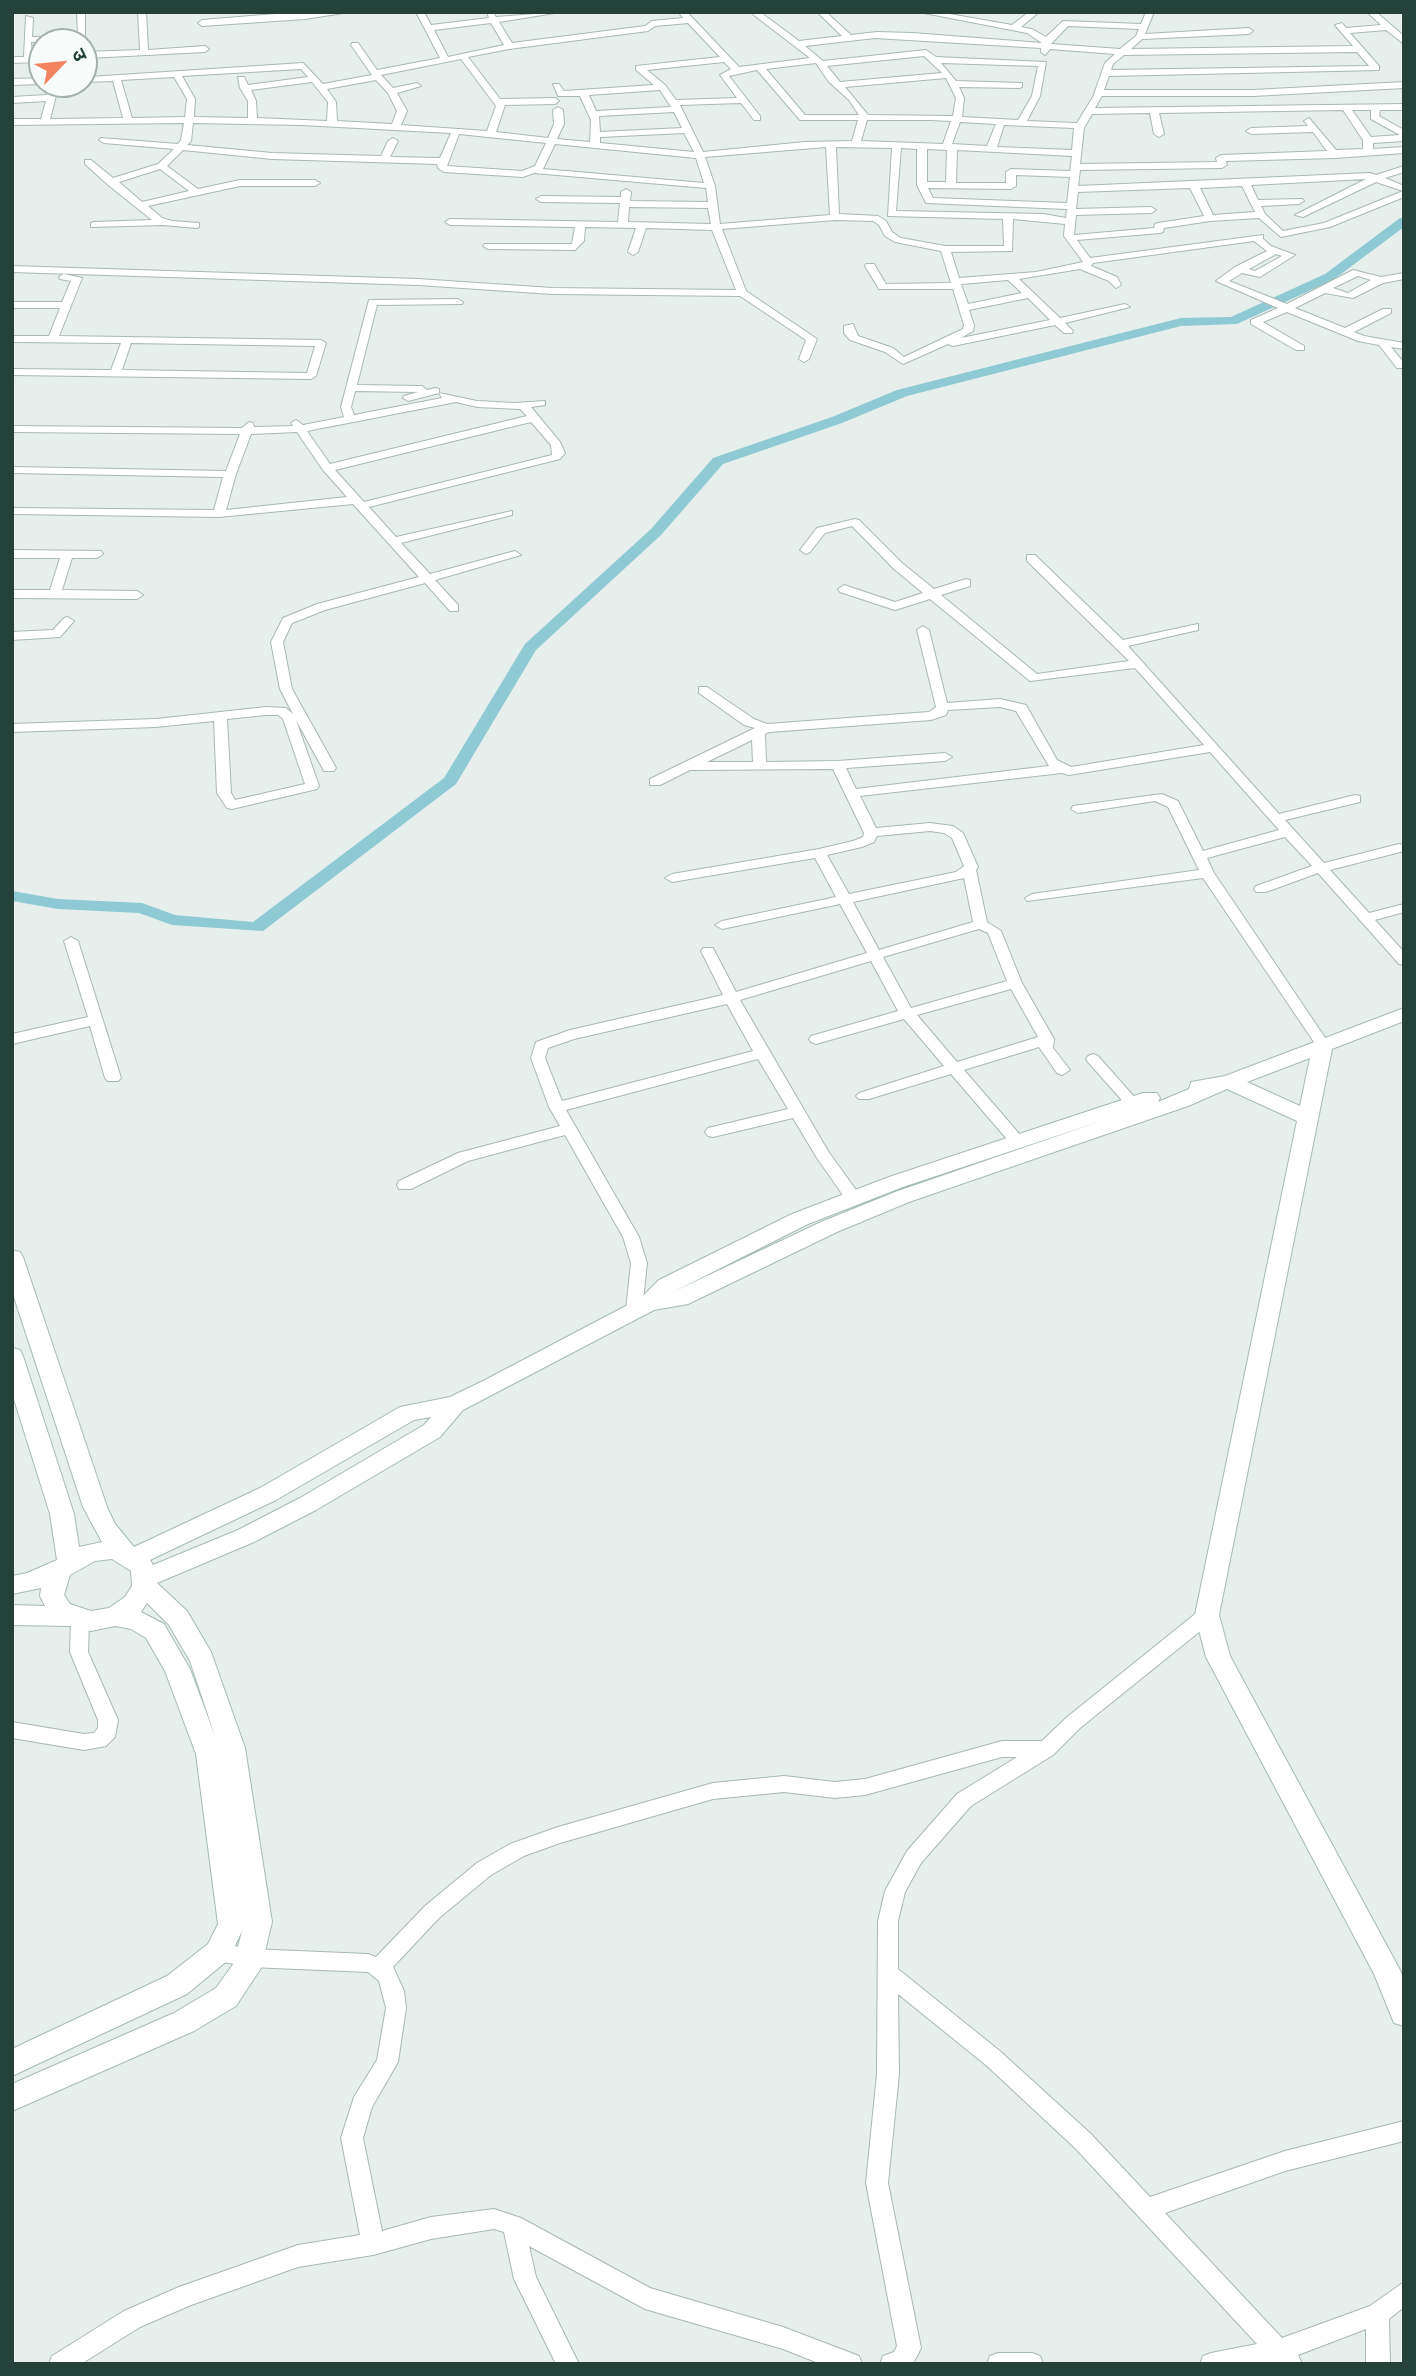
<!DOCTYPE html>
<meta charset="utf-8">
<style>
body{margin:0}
#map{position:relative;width:1416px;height:2376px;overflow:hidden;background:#e6efeb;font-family:Manrope,"Noto Sans Devanagari",sans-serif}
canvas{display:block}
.frame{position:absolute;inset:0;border:14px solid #24423a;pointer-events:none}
.north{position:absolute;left:28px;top:28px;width:70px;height:70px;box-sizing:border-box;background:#f7fbf9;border:2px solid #a3b1ad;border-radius:50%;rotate:64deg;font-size:19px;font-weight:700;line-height:28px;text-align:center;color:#24423a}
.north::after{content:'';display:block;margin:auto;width:24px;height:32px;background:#f4845f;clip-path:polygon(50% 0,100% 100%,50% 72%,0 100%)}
</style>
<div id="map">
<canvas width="1416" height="2376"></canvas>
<div class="frame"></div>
<div class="north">उ</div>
</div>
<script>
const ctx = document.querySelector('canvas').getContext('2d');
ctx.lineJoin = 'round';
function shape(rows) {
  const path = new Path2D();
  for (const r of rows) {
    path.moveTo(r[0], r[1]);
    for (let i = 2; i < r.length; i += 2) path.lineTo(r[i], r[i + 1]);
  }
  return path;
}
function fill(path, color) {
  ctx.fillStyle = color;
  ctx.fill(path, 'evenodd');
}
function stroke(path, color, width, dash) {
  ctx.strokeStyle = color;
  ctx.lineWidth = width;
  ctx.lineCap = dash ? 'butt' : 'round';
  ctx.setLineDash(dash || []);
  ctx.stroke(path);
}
fill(shape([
 [1400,218,1404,218,1404,227,1333,280,1237,324,1181,326,907,396,842,423,723,464,661,535,536,650,456,784,263,931,172,925,139,913,58,909,12,901,12,891,58,899,142,903,175,915,253,922,444,778,525,644,651,529,713,458,832,417,897,390,1181,318,1231,317,1325,274,1400,218]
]), '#8ec9d4');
const street = shape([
 [77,12,85,12,85,44,78,41,31,42,32,57,42,56,42,62,12,63,12,57,24,57,26,16,33,18,32,37,78,36,77,12],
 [138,12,146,12,148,50,205,46,209,49,205,52,88,58,89,77,303,63,323,84,372,75,351,45,352,43,358,43,377,70,440,58,416,12,424,12,431,25,489,18,487,12,493,12,496,17,561,12,499,22,512,43,645,26,652,21,683,18,680,14,687,12,739,67,810,58,750,12,760,12,799,41,842,36,817,12,826,12,851,35,877,32,912,33,1042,43,1027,33,919,12,938,12,1012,25,1029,12,1039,12,1021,27,1032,29,1046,37,1063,21,1141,24,1146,12,1154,12,1145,34,1249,28,1253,31,1249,34,1142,39,1131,49,1353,46,1335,25,1342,23,1346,28,1381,25,1367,12,1376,12,1404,36,1404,44,1386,30,1350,33,1379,66,1379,70,1109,76,1104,90,1253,90,1404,82,1404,88,1253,96,1102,96,1095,108,1404,104,1404,110,1380,110,1379,116,1404,130,1404,141,1373,143,1373,149,1404,147,1404,153,1335,158,1226,161,1227,165,1222,168,1080,170,1078,186,1370,173,1376,175,1404,166,1404,172,1385,178,1404,186,1404,197,1330,227,1281,237,1259,218,1210,221,1164,228,1163,232,1160,233,1077,240,1090,258,1263,235,1263,239,1271,246,1295,255,1260,277,1242,273,1229,281,1287,304,1353,270,1381,277,1404,273,1404,279,1383,283,1353,298,1325,293,1295,308,1345,328,1383,309,1391,309,1391,313,1354,332,1364,336,1404,343,1404,349,1391,347,1404,363,1404,368,1397,368,1379,345,1358,341,1287,312,1263,322,1304,346,1304,350,1296,350,1251,324,1251,320,1278,308,1216,281,1235,267,1267,251,1254,241,1093,263,1091,266,1117,277,1121,285,1116,288,1109,281,1080,269,1019,279,1060,318,1125,304,1130,307,1065,323,1073,331,1072,333,1064,333,1055,325,953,346,948,344,903,364,885,352,850,340,844,333,844,326,853,324,858,336,893,348,904,357,963,329,964,325,953,289,879,289,865,266,866,264,874,264,886,284,951,283,941,251,895,242,885,236,879,225,873,221,835,220,722,229,746,291,817,339,809,359,804,362,799,359,806,340,740,296,552,294,418,285,12,272,12,266,418,279,552,288,736,290,712,230,646,228,638,252,633,255,628,252,636,228,585,227,584,241,575,250,488,249,483,246,485,244,572,244,575,227,450,225,445,222,450,219,618,222,620,203,541,202,536,199,541,196,621,197,621,192,626,189,631,192,630,201,708,202,706,188,534,173,523,177,444,172,438,168,437,164,272,159,183,150,167,166,198,189,240,180,315,180,320,183,315,186,240,186,148,206,162,218,172,221,199,223,199,227,196,228,163,225,91,227,91,223,94,222,152,220,107,184,85,164,85,160,91,160,113,178,158,164,174,149,104,143,99,140,101,138,178,144,181,140,184,123,12,125,12,119,41,119,46,101,12,103,12,97,47,95,51,84,59,84,50,119,123,118,113,81,84,82,84,52,140,50,138,12],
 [491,23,504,45,448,57,434,30,491,23],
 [688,23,720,57,636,66,636,70,654,85,564,91,559,84,553,84,558,96,580,96,591,120,590,142,557,139,564,124,563,110,558,107,553,110,554,124,548,138,496,132,505,105,555,104,559,101,555,98,500,99,468,57,509,49,648,31,655,26,688,23],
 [1068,26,1139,29,1136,36,1120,49,1051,44,1068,26],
 [875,38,1041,48,1041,52,1045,55,1050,49,1115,54,1105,63,1093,97,1077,123,1027,121,1040,96,1046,62,936,57,926,50,823,61,805,46,875,38],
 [1357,52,1369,66,1111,70,1113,64,1124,55,1357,52],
 [924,56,942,73,840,82,827,66,924,56],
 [461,59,496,106,487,131,401,125,407,111,397,93,421,86,417,83,393,88,381,75,461,59],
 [724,62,731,69,720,75,737,98,676,100,665,85,647,70,724,62],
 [816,63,829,82,849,100,859,115,805,115,766,69,816,63],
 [941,63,1038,66,1032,96,1018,120,962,117,964,98,959,87,1019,88,1022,87,1022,83,956,81,941,63],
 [301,69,308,77,248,85,244,77,238,77,240,88,248,101,248,118,194,117,195,99,182,76,301,69],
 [757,70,800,120,858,120,852,141,805,142,703,152,680,105,741,103,754,120,760,120,760,116,729,76,757,70],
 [174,77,187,99,185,117,132,118,121,80,174,77],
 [946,78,956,98,953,116,868,115,845,87,946,78],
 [376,80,388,93,397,111,392,124,337,121,336,102,327,89,376,80],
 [312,82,328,102,327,121,257,118,256,101,251,90,312,82],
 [660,90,671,107,596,111,589,95,660,90],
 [1343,110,1363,140,1363,149,1336,150,1309,118,1304,121,1308,126,1251,128,1246,131,1251,134,1313,132,1327,151,1221,155,1216,158,1217,162,1080,164,1084,128,1092,114,1150,113,1154,134,1159,137,1164,134,1159,113,1343,110],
 [1352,110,1371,110,1371,119,1400,135,1371,137,1352,110],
 [674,112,682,128,600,132,599,116,674,112],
 [867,120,930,120,951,121,943,144,861,141,867,120],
 [960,122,996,124,987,146,952,144,960,122],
 [193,123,301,125,451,133,440,158,390,157,398,141,393,138,388,141,381,156,272,153,187,145,191,141,193,123],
 [1004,125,1074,128,1072,150,997,147,1004,125],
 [684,133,694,152,600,143,600,137,684,133],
 [459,134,546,143,535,166,522,171,447,166,459,134],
 [555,144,696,158,704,183,543,169,555,144],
 [826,147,830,215,720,224,715,186,705,157,826,147],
 [836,147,892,148,888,216,1003,219,1004,246,945,246,901,238,892,232,886,221,878,216,839,214,836,147],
 [901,148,917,149,917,185,926,203,1067,209,1066,218,1043,214,896,211,901,148],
 [927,149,947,150,946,182,927,182,927,149],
 [957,150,1072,156,1070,171,1011,169,1006,172,1006,183,956,183,957,150],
 [160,169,189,191,142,202,119,182,160,169],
 [1016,175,1070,177,1067,203,933,198,928,188,1011,189,1016,186,1016,175],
 [1366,179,1295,215,1303,217,1376,182,1403,191,1324,223,1283,231,1265,214,1261,206,1299,204,1304,201,1302,199,1258,200,1251,185,1366,179],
 [1242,186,1255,212,1213,215,1200,188,1242,186],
 [1190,188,1204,216,1158,223,1155,224,1154,228,1074,235,1076,215,1151,213,1156,210,1151,207,1076,209,1078,192,1190,188],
 [629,207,708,208,711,224,628,222,629,207],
 [1013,219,1065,224,1064,236,1083,262,1036,272,959,278,951,252,1012,251,1013,219],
 [1276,254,1282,256,1255,271,1249,269,1276,254],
 [1358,276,1371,280,1348,293,1333,288,1358,276],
 [1008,280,1022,293,968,304,961,284,1008,280],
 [1028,298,1050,320,961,338,973,331,974,325,969,310,1028,298],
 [300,12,350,12,305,19,202,26,198,23,202,20,300,12],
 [42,78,42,84,12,85,12,79,42,78],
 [64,274,82,278,59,336,321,340,326,343,316,376,311,379,12,375,12,369,111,370,121,343,12,342,12,336,49,336,60,308,12,308,12,302,62,302,71,281,60,279,59,277,64,274],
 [131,343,315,346,307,373,122,370,131,343],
 [458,299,463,302,462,304,377,305,357,385,422,386,427,390,435,388,439,389,439,393,477,401,515,403,545,401,545,405,531,407,560,442,565,453,560,459,369,507,396,537,512,511,512,515,401,543,430,574,515,551,521,555,435,580,458,605,458,611,450,611,425,583,325,610,292,623,283,642,292,689,336,768,334,771,324,771,296,720,319,786,317,789,232,809,227,808,217,793,214,721,156,727,12,732,12,724,156,719,266,707,286,708,293,714,280,689,271,642,283,618,317,604,419,577,353,504,219,517,12,514,12,508,214,510,223,477,12,473,12,467,226,471,240,434,12,432,12,426,242,428,249,422,253,423,254,427,293,426,291,423,296,420,303,425,344,417,341,407,369,300,458,299],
 [355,391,418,392,404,396,403,398,408,401,439,393,442,398,354,415,351,407,355,391],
 [456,402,477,407,520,409,527,416,330,464,307,431,456,402],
 [531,422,551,445,552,455,364,502,335,470,531,422],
 [297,432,323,470,347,497,226,510,236,474,251,434,297,432],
 [266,715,278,715,283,719,305,784,235,800,231,793,227,719,266,715],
 [855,519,859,520,902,563,934,589,966,579,970,580,970,586,941,595,1037,674,1129,661,1027,561,1027,555,1035,555,1123,640,1198,624,1198,630,1128,646,1279,814,1355,795,1360,796,1360,802,1285,820,1324,863,1399,844,1404,845,1404,851,1330,870,1369,913,1404,904,1404,912,1375,920,1404,952,1404,965,1399,964,1318,873,1266,892,1256,892,1254,889,1256,886,1312,866,1285,837,1207,858,1214,873,1330,1045,1323,1050,1318,1048,1203,878,1027,901,1025,898,1032,894,1199,870,1168,807,1155,801,1078,813,1071,809,1073,806,1162,794,1178,801,1203,851,1279,830,1210,752,1069,775,1062,773,860,796,876,828,930,823,953,826,963,833,978,867,976,870,987,922,1001,931,1022,983,1054,1039,1053,1048,1070,1070,1062,1075,1057,1073,1039,1047,964,1070,1022,1137,1025,1141,1022,1145,1017,1146,1012,1145,951,1074,869,1099,859,1099,856,1096,859,1093,944,1066,904,1019,816,1044,811,1042,809,1039,811,1036,898,1011,871,961,740,1000,828,1151,861,1197,859,1201,847,1201,817,1158,793,1118,713,1137,708,1136,705,1132,708,1128,788,1109,758,1059,566,1110,639,1237,647,1263,642,1310,634,1316,626,1310,631,1263,623,1237,565,1135,468,1161,411,1189,399,1189,397,1185,399,1181,458,1153,560,1126,549,1107,531,1058,536,1042,570,1030,723,995,701,951,703,948,713,948,736,992,867,953,840,904,722,929,715,925,722,921,836,897,815,858,672,882,665,878,672,874,819,849,853,841,863,837,864,833,833,769,690,770,660,785,650,785,650,779,755,728,744,725,699,693,699,687,707,687,754,719,767,724,929,712,936,707,917,630,923,626,929,630,947,703,1000,699,1026,705,1057,760,1071,767,1204,745,1135,668,1030,681,930,599,895,610,840,592,838,589,844,585,895,602,923,593,894,569,852,526,825,533,810,552,806,554,800,550,817,528,855,519],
 [1000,707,1016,711,1049,766,856,789,846,768,945,761,952,757,945,753,838,761,766,762,765,734,769,732,931,720,946,715,948,710,1000,707],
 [752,740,753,762,707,762,752,740],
 [930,831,944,833,952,838,964,866,956,872,849,894,827,855,862,847,874,842,877,836,930,831],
 [964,878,973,922,879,950,853,902,964,878],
 [979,929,988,933,1007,981,911,1008,883,957,979,929],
 [1011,989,1038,1037,957,1062,917,1015,1011,989],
 [727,1004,753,1051,562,1101,545,1058,548,1048,574,1039,727,1004],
 [12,550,101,551,103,554,97,558,72,558,62,590,137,591,143,595,137,599,12,598,12,590,50,590,60,558,12,558,12,550],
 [68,617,74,621,60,637,12,640,12,632,53,630,64,618,68,617],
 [71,937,78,941,121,1078,118,1081,108,1081,105,1078,90,1026,12,1044,12,1034,88,1017,64,941,71,937],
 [1093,1054,1098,1056,1137,1100,1140,1103,1137,1106,1127,1106,1088,1062,1086,1059,1088,1056,1093,1054],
 [1207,1608,1214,1610,1216,1615,1214,1620,1080,1728,1053,1755,971,1806,921,1863,905,1892,898,1921,898,1969,1001,2052,1091,2134,1150,2197,1285,2151,1404,2121,1404,2141,1285,2171,1165,2213,1282,2338,1370,2306,1404,2282,1404,2307,1389,2319,1390,2364,1366,2364,1366,2329,1298,2355,1302,2364,1200,2364,1203,2356,1211,2353,1257,2344,1075,2148,987,2066,898,1994,899,2074,888,2183,921,2348,913,2364,880,2364,883,2356,894,2352,897,2346,866,2183,877,2074,878,1921,885,1891,907,1851,957,1794,1017,1757,1002,1757,865,1795,835,1798,784,1792,713,1799,560,1843,524,1856,491,1875,439,1918,393,1967,404,1991,406,2008,398,2062,372,2107,363,2138,382,2231,431,2217,494,2209,521,2218,650,2288,783,2327,859,2356,862,2364,821,2364,783,2349,645,2309,529,2246,536,2277,579,2364,556,2364,514,2279,504,2232,494,2229,431,2239,373,2255,298,2267,191,2305,140,2327,81,2364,49,2364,52,2356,124,2311,179,2287,298,2245,360,2235,341,2138,354,2097,377,2060,386,2008,379,1981,368,1972,250,1967,218,1961,211,1958,208,1952,211,1946,218,1943,250,1949,368,1954,376,1957,425,1906,477,1863,510,1844,558,1827,713,1783,784,1776,835,1782,865,1779,1002,1741,1042,1741,1066,1718,1200,1610,1207,1608],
 [80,1613,87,1615,89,1620,88,1652,118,1720,115,1737,106,1746,84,1750,12,1738,12,1722,84,1734,94,1733,98,1728,98,1720,70,1652,71,1620,73,1615,80,1613],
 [998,2353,1032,2353,1040,2356,1043,2364,987,2364,990,2356,998,2353]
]);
const secondary = shape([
 [1404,1008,1404,1021,1332,1049,1219,1615,1230,1656,1400,1970,1404,1980,1404,2026,1394,2023,1374,1974,1206,1657,1195,1615,1297,1121,1227,1089,1188,1106,909,1202,837,1232,688,1304,654,1310,463,1410,440,1437,316,1510,254,1542,157,1583,187,1611,211,1652,245,1748,272,1922,261,1968,236,2006,194,2031,12,2111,12,2084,174,2013,216,1988,234,1963,242,1931,228,1960,187,1994,12,2076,12,2049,167,1976,208,1944,218,1924,196,1754,165,1671,146,1638,131,1629,115,1626,91,1631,70,1626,12,1625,12,1605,45,1606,40,1596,41,1588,12,1594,12,1576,27,1573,57,1560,50,1514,12,1393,12,1348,20,1350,23,1356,74,1514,79,1547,102,1542,83,1507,12,1291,12,1250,20,1252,23,1257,107,1507,115,1524,134,1547,260,1488,400,1407,450,1397,485,1380,641,1298,659,1280,792,1214,889,1177,1143,1093,1157,1093,1160,1098,1158,1102,1189,1089,1191,1082,1225,1076,1404,1008],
 [1310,1058,1300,1106,1247,1082,1310,1058],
 [1104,1120,895,1192,821,1222,673,1292,808,1224,903,1187,1104,1120],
 [431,1417,424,1425,300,1498,238,1530,153,1565,150,1560,276,1500,414,1420,431,1417],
 [112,1559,131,1571,132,1586,125,1597,109,1608,91,1611,70,1604,64,1595,70,1575,95,1561,112,1559],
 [147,1603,169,1625,190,1661,216,1739,190,1669,164,1624,141,1612,147,1603]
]);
stroke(street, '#a8b8b2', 2);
stroke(secondary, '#a4bbb3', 2);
fill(street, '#fff');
fill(secondary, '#fff');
</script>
